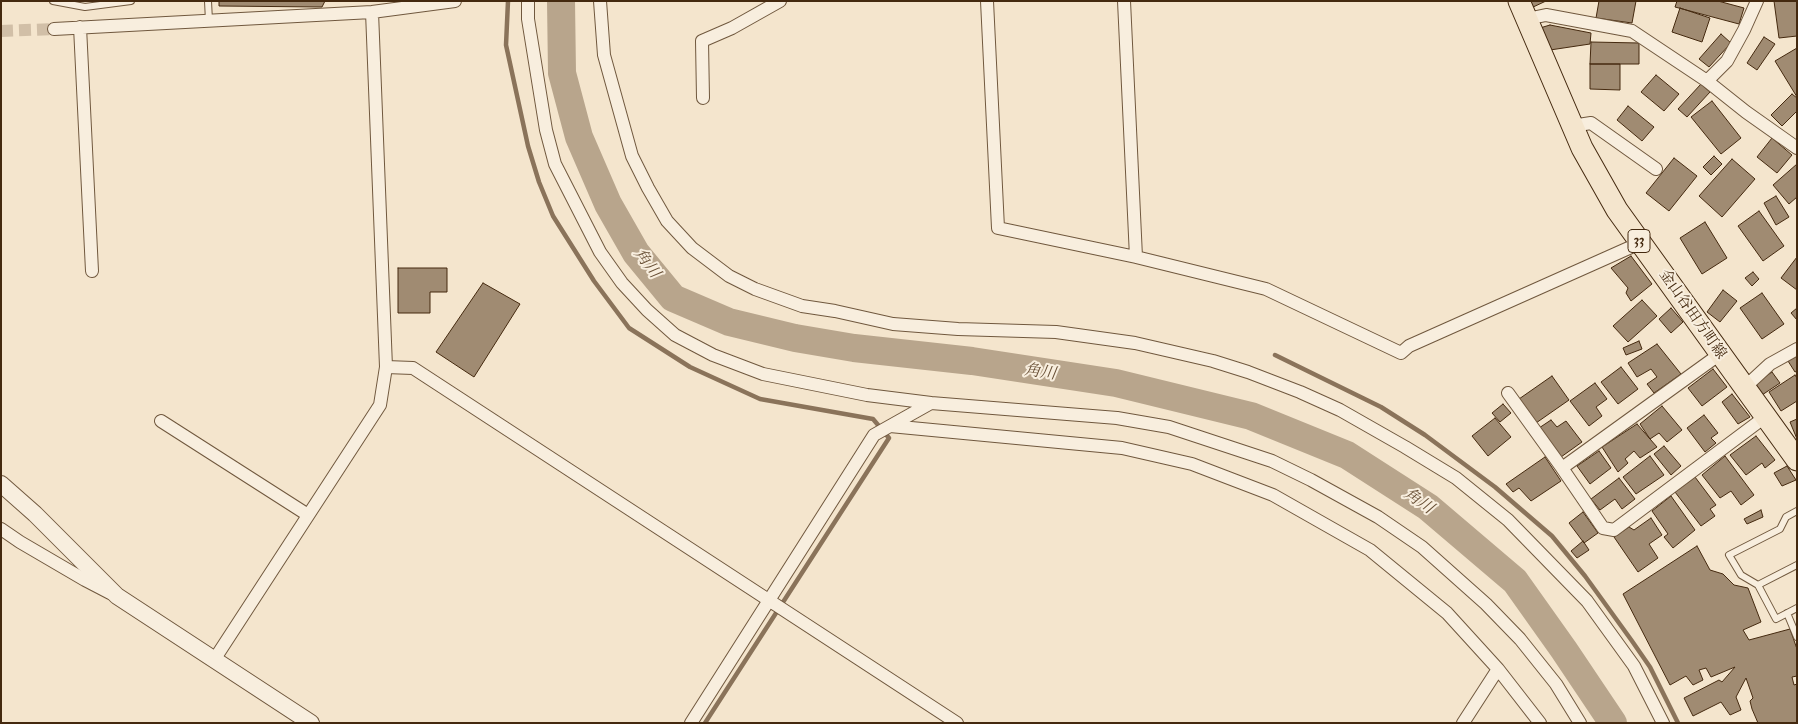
<!DOCTYPE html>
<meta charset="utf-8">
<style>
body{margin:0}
#map{position:relative;width:1798px;height:724px;overflow:hidden;background:#f4e5cd;font-family:"IM FELL Double Pica",serif}
canvas{display:block}
.frame{position:absolute;inset:0;border:2px solid #44290f;pointer-events:none}
</style>
<div id="map">
<canvas width="1798" height="724"></canvas>
<div class="frame"></div>
</div>
<script>
const ctx = document.querySelector('canvas').getContext('2d');
ctx.lineJoin = 'round';
function shape(rows) {
  const path = new Path2D();
  for (const r of rows) {
    path.moveTo(r[0], r[1]);
    for (let i = 2; i < r.length; i += 2) path.lineTo(r[i], r[i + 1]);
  }
  return path;
}
function stroke(path, color, width, dash) {
  ctx.strokeStyle = color;
  ctx.lineWidth = width;
  ctx.lineCap = dash ? 'butt' : 'round';
  ctx.setLineDash(dash || []);
  ctx.stroke(path);
}
function fill(path, color) {
  ctx.fillStyle = color;
  ctx.fill(path, 'evenodd');
}
function drawText(font, color, halo, rows, align = 'center') {
  ctx.font = font + ' "IM FELL Double Pica","Noto Serif JP",serif';
  ctx.lineWidth = 4;
  ctx.setLineDash([]);
  ctx.textBaseline = 'middle';
  ctx.strokeStyle = halo;
  ctx.fillStyle = color;
  for (const [text, x, y, turn = 0] of rows) {
    ctx.save();
    ctx.translate(x, y);
    ctx.rotate((+turn || 0) * Math.PI / 180);
    ctx.textAlign = isNaN(turn) ? turn : align;
    if (halo) ctx.strokeText(text, 0, 0);
    ctx.fillText(text, 0, 0);
    ctx.restore();
  }
}
stroke(shape([
 [508,1,506,45,528,146,539,182,553,216,594,281,629,328,690,367,760,399,873,419,889,438,705,723],
 [1275,355,1381,407,1425,435,1495,487,1552,536,1585,576,1632,641,1650,667,1678,723]
]), '#8a735a', 4.5);
stroke(shape([
 [561,1,562,73,579,137,608,204,636,253,673,298,729,322,795,338,854,348,972,361,1116,383,1251,416,1347,455,1428,507,1515,581,1564,650,1613,723]
]), '#b8a58c', 28);
const building = shape([
 [219,1,325,1,322,7,219,6,219,1],
 [1528,1,1546,1,1531,8,1528,1],
 [1599,1,1636,1,1632,23,1596,18,1599,1],
 [1677,1,1718,1,1744,8,1739,24,1675,7,1677,1],
 [1774,1,1797,1,1797,36,1779,38,1774,1],
 [1680,8,1710,18,1702,42,1672,32,1680,8],
 [1550,25,1591,33,1590,44,1550,50,1540,28,1550,25],
 [1721,34,1731,43,1709,67,1699,59,1721,34],
 [1764,37,1775,44,1757,70,1747,63,1764,37],
 [1591,42,1639,43,1639,64,1590,64,1591,42],
 [1797,48,1797,97,1775,61,1797,48],
 [1590,64,1620,64,1620,90,1590,89,1590,64],
 [1656,75,1679,94,1664,111,1641,92,1656,75],
 [1701,84,1710,92,1687,117,1678,109,1701,84],
 [1792,94,1797,98,1797,111,1782,126,1771,115,1792,94],
 [1712,101,1741,138,1721,154,1691,117,1712,101],
 [1628,106,1654,127,1642,141,1617,120,1628,106],
 [1772,138,1792,155,1777,173,1757,157,1772,138],
 [1714,156,1722,164,1711,175,1703,167,1714,156],
 [1674,158,1697,176,1669,211,1646,193,1674,158],
 [1732,159,1755,179,1722,217,1699,196,1732,159],
 [1797,164,1797,197,1789,204,1773,185,1797,164],
 [1776,196,1789,217,1776,225,1764,203,1776,196],
 [1759,211,1784,246,1763,261,1738,226,1759,211],
 [1705,222,1727,258,1702,274,1680,238,1705,222],
 [1631,256,1652,284,1631,301,1626,293,1628,288,1611,268,1631,256],
 [1797,257,1797,290,1781,278,1797,257],
 [398,268,447,268,447,292,430,292,430,313,398,313,398,268],
 [1753,272,1759,279,1752,286,1745,278,1753,272],
 [483,283,520,304,474,377,436,352,483,283],
 [1723,290,1737,301,1720,322,1707,312,1723,290],
 [1762,293,1784,324,1762,339,1740,308,1762,293],
 [1642,300,1657,316,1628,342,1613,326,1642,300],
 [1671,308,1683,322,1671,333,1659,319,1671,308],
 [1797,308,1797,320,1791,313,1797,308],
 [1639,341,1642,349,1626,355,1623,348,1639,341],
 [1657,344,1681,374,1654,393,1647,384,1657,377,1651,369,1637,377,1628,363,1657,344],
 [1797,355,1797,371,1795,372,1788,361,1797,355],
 [1621,367,1638,389,1618,404,1601,382,1621,367],
 [1713,369,1727,387,1702,406,1688,388,1713,369],
 [1772,372,1780,383,1762,395,1754,384,1772,372],
 [1795,375,1797,378,1797,401,1781,411,1769,392,1795,375],
 [1552,376,1569,400,1536,423,1519,399,1552,376],
 [1595,383,1607,399,1596,407,1602,416,1589,426,1570,401,1595,383],
 [1732,394,1750,417,1738,424,1722,402,1732,394],
 [1503,404,1511,413,1500,422,1492,413,1503,404],
 [1662,406,1682,430,1667,442,1659,433,1650,439,1640,424,1662,406],
 [1704,415,1718,433,1711,438,1716,443,1705,452,1687,428,1704,415],
 [1495,418,1511,437,1488,456,1472,436,1495,418],
 [1797,419,1797,439,1790,422,1797,419],
 [1551,420,1557,427,1566,421,1582,442,1561,457,1539,428,1551,420],
 [1637,424,1657,447,1640,458,1634,451,1625,459,1628,463,1618,472,1602,447,1637,424],
 [1756,436,1775,460,1765,468,1762,463,1746,475,1730,455,1756,436],
 [1664,446,1681,466,1671,475,1654,454,1664,446],
 [1599,451,1611,468,1590,484,1577,466,1599,451],
 [1650,456,1664,475,1636,494,1623,477,1650,456],
 [1725,456,1754,495,1741,505,1731,491,1720,498,1702,475,1725,456],
 [1545,457,1561,481,1531,501,1519,488,1513,492,1506,484,1545,457],
 [1787,466,1796,480,1782,486,1774,473,1787,466],
 [1695,477,1716,505,1710,509,1715,516,1701,526,1675,492,1695,477],
 [1619,478,1635,499,1622,509,1615,499,1600,510,1591,499,1619,478],
 [1671,496,1695,530,1673,548,1664,537,1668,534,1652,511,1671,496],
 [1761,510,1763,517,1747,524,1744,519,1761,510],
 [1583,512,1598,533,1584,543,1569,523,1583,512],
 [1651,518,1662,535,1649,544,1658,558,1638,572,1614,537,1629,527,1634,530,1651,518],
 [1583,541,1589,550,1577,558,1571,551,1583,541],
 [1697,546,1710,570,1723,574,1734,585,1748,588,1761,622,1743,630,1749,640,1790,629,1797,649,1797,676,1792,677,1794,685,1797,684,1797,723,1758,723,1752,709,1750,701,1753,698,1746,678,1736,697,1741,710,1730,715,1721,702,1693,716,1684,698,1719,680,1722,682,1735,667,1711,677,1706,668,1699,670,1703,680,1693,685,1686,676,1670,685,1623,594,1697,546]
]);
fill(building, '#a08b72');
stroke(building, '#44290f', 1);
stroke(shape([
 [1,31,54,29]
]), '#d1bfa7', 12, [12, 6]);
const service = shape([
 [53,1,85,7,131,1],
 [208,1,209,21],
 [1797,511,1786,517,1780,529,1729,555,1741,575,1758,585,1797,565],
 [1758,585,1776,619,1797,608],
 [1787,613,1797,637]
]);
const minor = shape([
 [528,1,528,19,546,130,555,164,600,252,622,283,647,310,675,335,713,355,763,374,867,395,931,403],
 [600,1,604,55,632,156,648,188,667,221,692,248,729,276,755,289,802,306,835,311,893,324,958,329,1056,332,1135,343,1213,361,1248,372,1300,392,1340,410,1405,447,1456,478,1508,520,1587,601,1634,666,1663,723],
 [987,1,998,228,1136,257,1124,1],
 [1527,19,1546,15,1632,31,1707,81,1746,112,1797,148],
 [80,27,92,271],
 [54,29,372,12,455,1],
 [1707,81,1727,61,1744,30,1757,1],
 [703,98,702,41,732,28,780,1],
 [1572,126,1591,123,1656,169],
 [1136,257,1266,289,1401,353,1409,346,1640,243],
 [386,367,413,368,957,723],
 [1744,388,1770,364,1797,349],
 [1508,393,1562,468,1720,354],
 [161,421,308,515],
 [890,426,931,403,1117,418,1169,427,1272,461,1311,480,1378,517,1422,547,1486,604,1520,639,1556,684,1580,723],
 [1562,468,1603,528,1614,530,1765,417],
 [1,529,20,542,85,580,110,593],
 [214,660,380,405,386,367,372,12],
 [1498,669,1540,723],
 [691,723,874,435,890,426,1122,448,1192,464,1273,495,1370,550,1447,613,1498,669,1463,723]
]);
const tertiary = shape([
 [1,484,35,514,117,596,311,723]
]);
const primary = shape([
 [1519,1,1582,148,1617,210,1797,460]
]);
stroke(service, '#70583e', 8);
stroke(minor, '#70583e', 14);
stroke(tertiary, '#70583e', 18);
stroke(primary, '#44290f', 23);
stroke(service, '#f8eede', 6);
stroke(minor, '#f8eede', 12);
stroke(tertiary, '#f8eede', 16);
stroke(primary, '#f4e5cd', 21);
for (const [x, y, w] of [
 [1639,241,22]
]) {
  const box = new Path2D();
  box.roundRect(x - w / 2, y - 11.5, w, 23, 4);
  ctx.fillStyle = '#f8eede';
  ctx.fill(box);
  stroke(box, '#44290f', 1);
}
drawText('bold 14px', '#44290f', null, [
 ["33",1639,241]
]);
drawText('15px', '#44290f', '#f8eede', [
 ["金山谷田方町線",1692,315,55]
]);
drawText('italic 16px', '#674e34', '#f8eede', [
 ["角川",646,264,53],
 ["角川",1040,373,8],
 ["角川",1418,502,35]
]);
</script>
